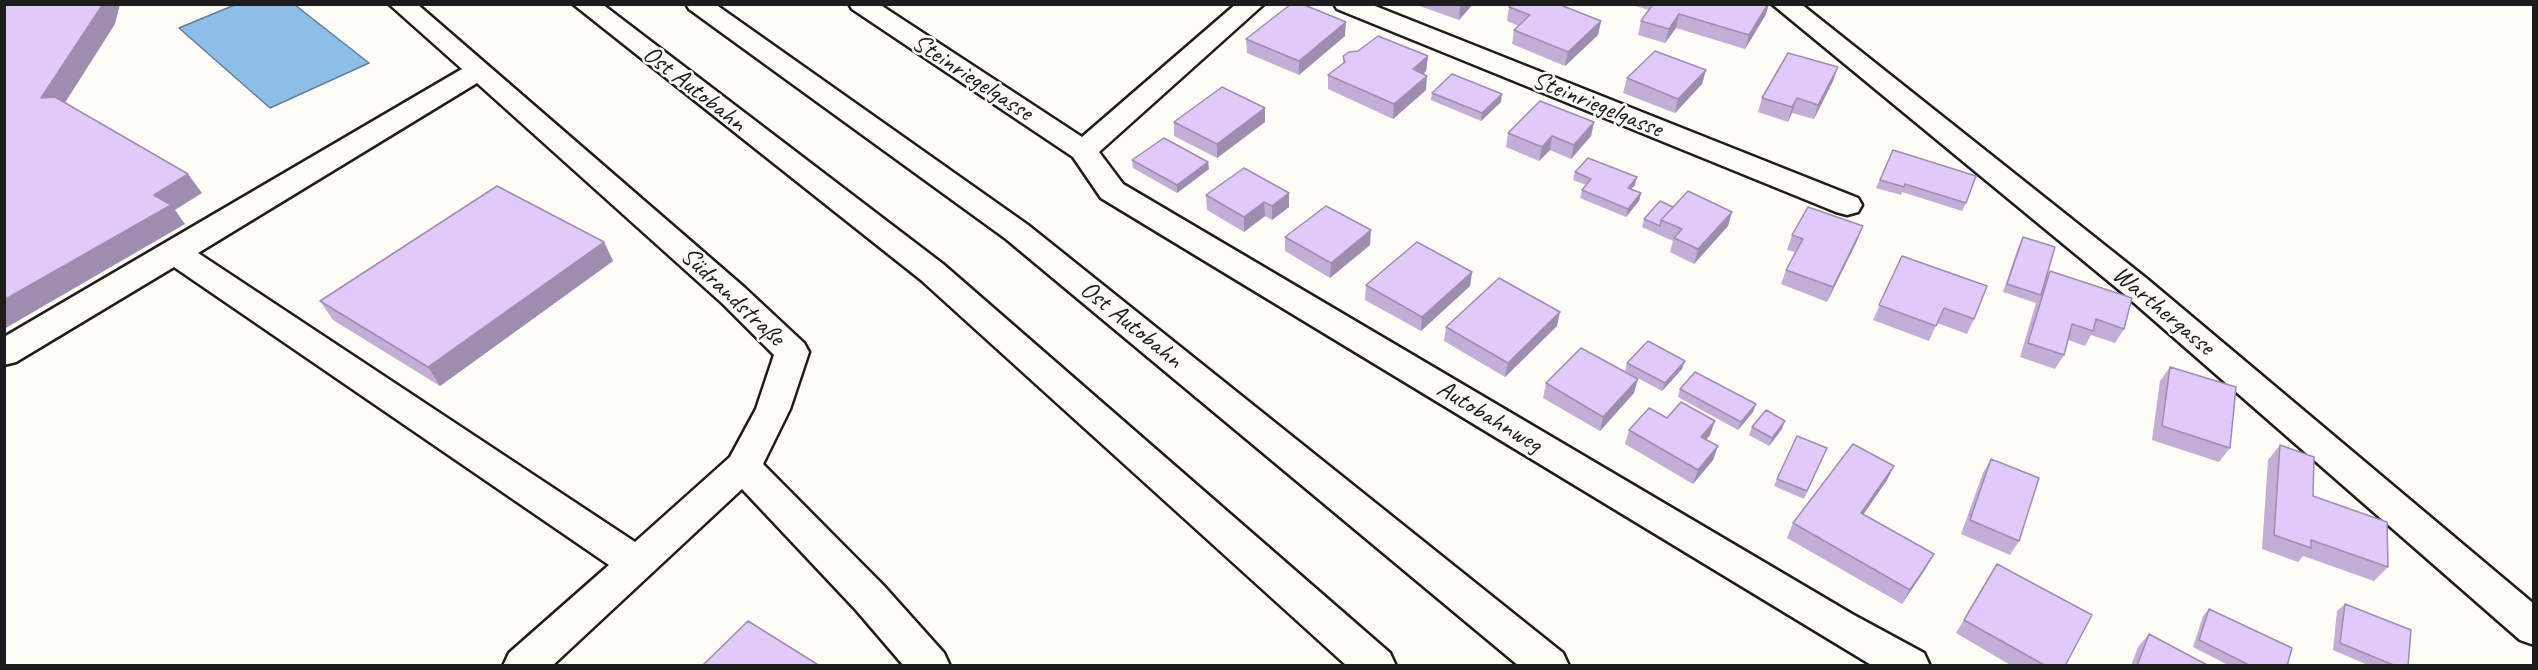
<!DOCTYPE html>
<meta charset="utf-8">
<style>
body{margin:0}
#map{position:relative;width:2538px;height:670px;overflow:hidden;background:#fdfcf7;font-family:Caveat,sans-serif}
canvas{display:block}
.frame{position:absolute;inset:0;border:6px solid #1c1c1c;pointer-events:none}
</style>
<div id="map">
<canvas width="2538" height="670"></canvas>
<div class="frame"></div>
</div>
<script>
const ctx = document.querySelector('canvas').getContext('2d');
ctx.lineJoin = 'round';
function fill(path, color) {
  ctx.fillStyle = color;
  ctx.fill(path, 'evenodd');
}
function shape(rows) {
  const path = new Path2D();
  for (const r of rows) {
    path.moveTo(r[0], r[1]);
    for (let i = 2; i < r.length; i += 2) path.lineTo(r[i], r[i + 1]);
  }
  return path;
}
function stroke(path, color, width, dash) {
  ctx.strokeStyle = color;
  ctx.lineWidth = width;
  ctx.lineCap = dash ? 'butt' : 'round';
  ctx.setLineDash(dash || []);
  ctx.stroke(path);
}
function drawText(font, color, halo, rows, align = 'center') {
  ctx.font = font + ' Caveat,sans-serif';
  ctx.lineWidth = 5;
  ctx.setLineDash([]);
  ctx.textBaseline = 'middle';
  ctx.strokeStyle = halo;
  ctx.fillStyle = color;
  for (const [text, x, y, turn = 0] of rows) {
    ctx.save();
    ctx.translate(x, y);
    ctx.rotate((+turn || 0) * Math.PI / 180);
    ctx.textAlign = isNaN(turn) ? turn : align;
    if (halo) ctx.strokeText(text, 0, 0);
    ctx.fillText(text, 0, 0);
    ctx.restore();
  }
}
const water = shape([
 [237,4,295,5,369,63,270,108,179,28,237,4]
]);
fill(water, '#8cbfe8');
stroke(water, '#5f7e96', 1.5);
const minor = shape([
 [389,4,417,4,745,288,804,343,809,352,790,409,763,464,884,586,944,653,950,666,904,666,856,610,742,489,552,666,503,666,509,653,609,565,174,267,16,362,4,365,4,337,462,69,389,4],
 [477,83,723,304,774,355,756,409,730,457,635,542,198,253,477,83],
 [849,4,879,4,1082,137,1236,4,1264,4,1099,152,1123,184,1852,614,1924,653,1930,666,1873,666,1101,198,1073,157,852,9,849,4],
 [1334,4,1370,4,1858,198,1862,205,1858,212,1847,215,1836,212,1337,9,1334,4],
 [1772,4,1801,4,2146,278,2534,604,2534,645,2520,640,2124,294,1772,4]
]);
const highway = shape([
 [573,4,602,4,943,264,1390,653,1396,666,1347,666,921,280,573,4],
 [686,4,715,4,1028,225,1563,653,1569,666,1519,666,1006,239,689,9,686,4]
]);
stroke(minor, '#1c1c1c', 5);
stroke(highway, '#1c1c1c', 5);
fill(minor, '#fdfcf7');
fill(highway, '#fdfcf7');
fill(shape([
 [1414,4,1473,4,1459,20],
 [1769,4,1765,16,1745,49,1676,28,1665,43,1638,35,1641,21,1649,10,1632,5],
 [1509,7,1601,21,1598,35,1565,66,1512,44,1514,30,1519,26,1507,21],
 [1345,36,1299,75,1247,53,1246,39],
 [1343,56,1428,56,1426,71,1423,74,1426,90,1393,119,1328,89,1328,75,1343,63],
 [1838,67,1833,81,1814,119,1792,113,1788,122,1758,112,1762,98],
 [1706,70,1702,84,1675,113,1623,93,1627,78],
 [1432,93,1501,102,1481,121,1431,100],
 [1265,108,1265,122,1217,158,1174,136,1174,122],
 [1594,122,1591,136,1571,159,1550,150,1539,161,1506,147,1508,133],
 [1893,150,1966,203,1962,211,1902,192,1901,195,1876,188],
 [1132,160,1208,162,1209,169,1177,193,1133,168],
 [1244,168,1289,207,1272,220,1265,216,1244,232,1207,210,1206,195],
 [1575,172,1635,185,1631,189,1641,193,1639,201,1626,217,1580,198,1582,190,1586,185,1573,180],
 [1673,207,1728,226,1694,264,1670,252,1673,241,1642,227,1644,219],
 [1792,235,1857,241,1827,302,1781,284,1786,270,1795,252,1787,250],
 [1285,237,1370,245,1330,278,1285,251],
 [2023,237,2047,276,2050,271,2124,329,2115,343,2091,335,2085,346,2068,340,2064,355,2055,369,2020,357,2036,303,2003,292,2019,245],
 [604,242,613,261,440,386,333,320,320,301],
 [1902,256,1974,319,1967,334,1937,323,1929,341,1873,320],
 [1472,272,1470,286,1421,331,1365,300,1366,285],
 [1557,326,1505,377,1444,341,1446,327],
 [1627,363,1682,369,1662,391,1625,371],
 [2170,367,2230,448,2219,462,2152,440,2160,381],
 [1546,383,1634,393,1600,431,1543,398],
 [1680,389,1756,404,1753,412,1738,430,1678,397],
 [1667,418,1710,435,1706,440,1718,446,1713,460,1693,484,1625,444,1629,430],
 [1752,427,1782,429,1769,446,1749,435],
 [2280,445,2313,496,2388,567,2374,581,2303,556,2298,562,2262,549,2268,460],
 [1827,448,1804,499,1774,486,1777,479],
 [1991,459,2019,541,2010,555,1961,534,1983,473],
 [1894,466,1887,480,1863,515,1926,568,1902,604,1787,538,1793,523],
 [1997,564,2065,666,2012,666,1956,633],
 [2345,604,2408,666,2370,666,2333,650,2337,611],
 [2209,609,2287,666,2230,666,2193,647,2203,616],
 [2149,634,2209,666,2131,666,2138,647]
]), '#c2aed7');
fill(shape([
 [103,4,120,4,115,24,56,117,41,98],
 [1462,4,1473,4,1459,20,1460,6],
 [1768,4,1769,4,1765,16,1745,49,1749,35],
 [1679,14,1676,28,1665,43,1669,29],
 [1601,21,1598,35,1565,66,1568,52],
 [1346,22,1345,36,1299,75,1299,61],
 [1428,56,1426,71,1412,84,1413,69],
 [1838,67,1833,81,1814,119,1818,105],
 [1706,70,1702,84,1675,113,1678,99],
 [1427,76,1426,90,1393,119,1394,104],
 [1502,94,1501,102,1481,121,1482,113],
 [1797,98,1792,113,1788,122,1792,107],
 [1265,108,1265,122,1217,158,1217,144],
 [1594,122,1591,136,1571,159,1574,145],
 [1552,136,1550,150,1539,161,1542,147],
 [1208,162,1209,169,1177,193,1177,185],
 [188,174,202,193,175,210,185,224,4,329,4,300,154,195],
 [1637,177,1635,185,1626,195,1628,188],
 [1289,193,1289,207,1272,220,1272,206],
 [1641,193,1639,201,1626,217,1628,209],
 [1264,202,1265,216,1244,232,1244,217],
 [1732,212,1728,226,1694,264,1698,249],
 [1863,226,1857,241,1827,302,1833,287],
 [1371,230,1370,245,1330,278,1331,263],
 [604,242,613,261,440,386,428,367],
 [1472,272,1470,286,1421,331,1422,317],
 [1560,312,1557,326,1505,377,1508,363],
 [1685,361,1682,369,1662,391,1665,383],
 [1638,379,1634,393,1600,431,1603,417],
 [1756,404,1753,412,1738,430,1741,422],
 [1715,421,1710,435,1696,451,1701,437],
 [1785,421,1782,429,1769,446,1772,438],
 [1718,446,1713,460,1693,484,1698,470],
 [1894,466,1887,480,1854,528,1861,513],
 [1934,554,1926,568,1902,604,1910,590]
]), '#9e8daf');
const building = shape([
 [4,4,103,4,41,98,55,97,188,174,154,195,171,205,4,300,4,4],
 [1291,4,1302,4,1346,22,1299,61,1246,39,1291,4],
 [1512,4,1558,4,1601,21,1568,52,1514,30,1530,15,1509,7,1512,4],
 [1653,4,1768,4,1749,35,1679,14,1669,29,1641,21,1653,4],
 [1378,36,1428,56,1413,69,1427,76,1394,104,1328,75,1345,62,1343,56,1349,52,1358,51,1378,36],
 [1655,51,1706,70,1678,99,1627,78,1655,51],
 [1788,53,1838,67,1818,105,1797,98,1792,107,1762,98,1788,53],
 [1452,74,1502,94,1482,113,1432,93,1452,74],
 [1222,87,1265,108,1217,144,1174,122,1222,87],
 [1540,101,1594,122,1574,145,1552,136,1542,147,1508,133,1540,101],
 [1164,138,1208,162,1177,185,1132,160,1164,138],
 [1893,150,1976,176,1966,203,1905,184,1904,187,1880,180,1893,150],
 [1588,158,1637,177,1628,188,1641,193,1628,209,1582,190,1591,179,1575,172,1588,158],
 [1244,168,1289,193,1272,206,1264,202,1244,217,1206,195,1244,168],
 [497,186,604,242,428,367,320,301,497,186],
 [1688,191,1732,212,1698,249,1674,238,1682,229,1661,220,1688,191],
 [1660,201,1673,207,1661,220,1660,226,1644,219,1660,201],
 [1326,206,1371,230,1331,263,1285,237,1326,206],
 [1808,207,1863,226,1833,287,1786,270,1803,239,1792,235,1808,207],
 [2023,237,2055,247,2041,295,2007,284,2023,237],
 [1417,242,1472,272,1422,317,1366,285,1417,242],
 [1902,256,1987,286,1974,319,1944,308,1936,326,1879,305,1902,256],
 [2050,271,2132,298,2124,329,2096,319,2093,331,2072,324,2064,355,2028,343,2050,271],
 [1499,278,1560,312,1508,363,1446,327,1499,278],
 [1648,341,1685,361,1665,383,1627,363,1648,341],
 [1581,348,1638,379,1603,417,1546,383,1581,348],
 [2170,367,2236,387,2230,448,2162,426,2170,367],
 [1695,372,1756,404,1741,422,1680,389,1695,372],
 [1681,402,1715,421,1701,437,1718,446,1698,470,1629,430,1649,408,1667,418,1681,402],
 [1766,410,1785,421,1772,438,1752,427,1766,410],
 [1797,436,1827,448,1807,491,1777,479,1797,436],
 [1853,444,1894,466,1861,513,1934,554,1910,590,1793,523,1853,444],
 [2280,445,2314,457,2313,496,2387,522,2388,567,2311,540,2311,548,2274,535,2280,445],
 [1991,459,2039,478,2019,541,1970,520,1991,459],
 [1997,564,2092,615,2065,666,2046,666,1964,620,1997,564],
 [2345,604,2411,630,2408,666,2396,666,2340,643,2345,604],
 [2209,609,2292,648,2287,666,2251,666,2199,640,2209,609],
 [748,621,820,666,702,666,748,621],
 [2149,634,2209,666,2137,666,2149,634]
]);
fill(building, '#e1cafa');
stroke(building, '#9e8daf', 1.5);
drawText('26px', '#1c1c1c', '#fdfcf7', [
 ["Steinriegelgasse",972,78,33],
 ["Ost Autobahn",694,89,38],
 ["Steinriegelgasse",1597,105,22],
 ["Südrandstraße",732,297,43],
 ["Warthergasse",2163,311,40],
 ["Ost Autobahn",1131,325,39],
 ["Autobahnweg",1489,417,31]
]);
</script>
